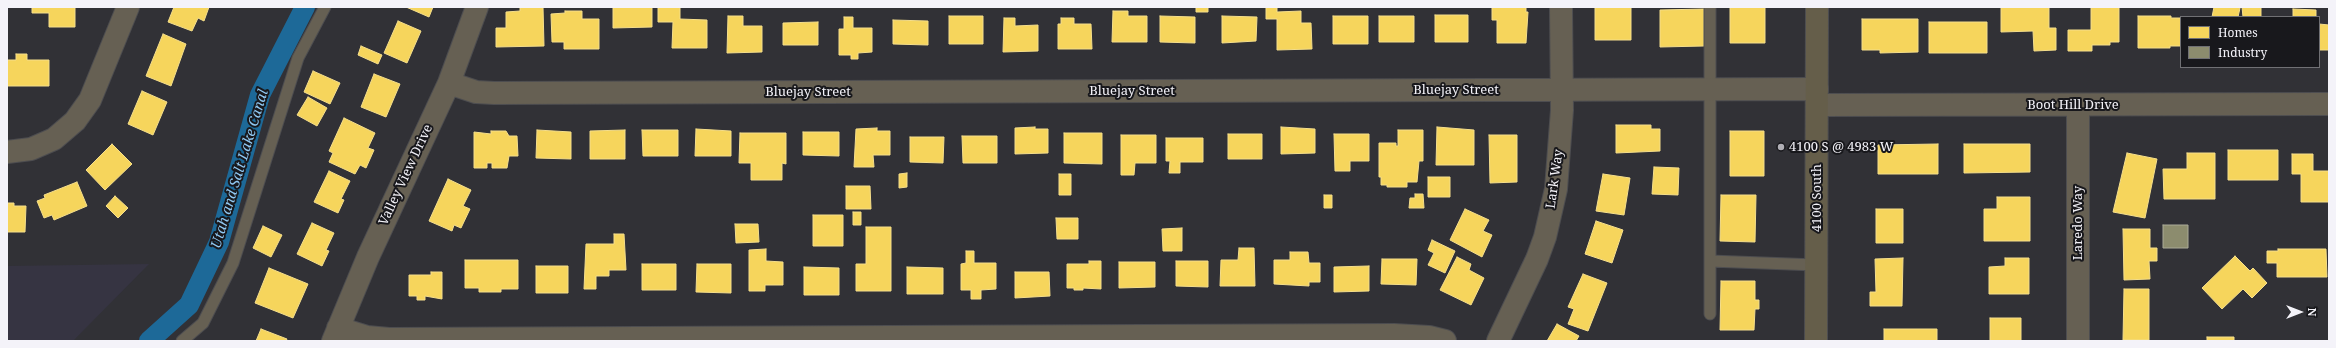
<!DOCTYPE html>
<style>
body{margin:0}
#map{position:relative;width:2336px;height:348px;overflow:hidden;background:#313136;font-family:"Noto Serif",serif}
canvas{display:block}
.frame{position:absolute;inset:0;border:8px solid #f4f3f9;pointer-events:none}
.legend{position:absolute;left:2180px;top:16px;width:140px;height:52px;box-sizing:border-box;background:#18181c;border:1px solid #707074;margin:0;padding:5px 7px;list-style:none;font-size:12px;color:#f4f3f9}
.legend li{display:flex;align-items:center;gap:8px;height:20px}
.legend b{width:20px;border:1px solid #707074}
.north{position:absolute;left:2280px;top:292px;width:40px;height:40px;-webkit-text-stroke:3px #18181c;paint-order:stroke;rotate:90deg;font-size:11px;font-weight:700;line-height:16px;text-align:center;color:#f4f3f9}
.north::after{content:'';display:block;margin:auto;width:14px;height:18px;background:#f4f3f9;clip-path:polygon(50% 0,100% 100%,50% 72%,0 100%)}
</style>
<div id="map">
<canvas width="2336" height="348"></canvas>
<div class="frame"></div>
<ul class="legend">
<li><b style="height:11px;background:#f6d55c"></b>Homes</li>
<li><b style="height:11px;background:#8c8c6e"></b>Industry</li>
</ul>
<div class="north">N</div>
</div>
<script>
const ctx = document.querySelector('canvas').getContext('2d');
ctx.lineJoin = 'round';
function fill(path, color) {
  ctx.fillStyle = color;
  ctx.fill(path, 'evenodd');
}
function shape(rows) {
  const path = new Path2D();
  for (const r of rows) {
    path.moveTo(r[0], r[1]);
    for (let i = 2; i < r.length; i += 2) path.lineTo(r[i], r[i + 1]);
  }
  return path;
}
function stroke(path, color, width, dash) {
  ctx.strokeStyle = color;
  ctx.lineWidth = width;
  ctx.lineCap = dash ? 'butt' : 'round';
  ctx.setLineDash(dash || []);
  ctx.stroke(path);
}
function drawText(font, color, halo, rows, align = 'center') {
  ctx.font = font + ' "Noto Serif",serif';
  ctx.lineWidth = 4;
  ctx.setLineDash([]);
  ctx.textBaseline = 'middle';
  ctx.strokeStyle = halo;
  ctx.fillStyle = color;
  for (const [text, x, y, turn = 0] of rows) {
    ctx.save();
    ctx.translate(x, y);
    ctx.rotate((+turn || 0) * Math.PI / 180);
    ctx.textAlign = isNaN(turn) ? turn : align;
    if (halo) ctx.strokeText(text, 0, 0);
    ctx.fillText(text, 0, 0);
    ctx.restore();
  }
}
fill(shape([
 [149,264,73,341,7,341,7,266]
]), '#363442');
const homes = shape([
 [32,7,75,7,75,27,49,27,49,13,32,13,32,7],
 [174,7,209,7,204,21,198,18,192,31,168,22,174,7],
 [406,7,433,7,429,17,406,7],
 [520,7,543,7,544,46,496,47,496,28,506,28,506,12,520,11,520,7],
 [613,7,652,7,652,27,613,28,613,7],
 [658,7,680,7,680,19,707,20,707,48,672,48,673,22,658,22,658,7],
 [1196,7,1208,7,1208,12,1196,12,1196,7],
 [1266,7,1277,7,1277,12,1301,11,1301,23,1311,23,1312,49,1277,50,1277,19,1266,19,1266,7],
 [1492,7,1526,7,1526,12,1528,12,1526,43,1497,43,1497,20,1492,20,1492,7],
 [1595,7,1631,7,1631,40,1595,40,1595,7],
 [1730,7,1765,7,1765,43,1730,43,1730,7],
 [2001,7,2049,7,2049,28,2056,28,2056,50,2034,51,2033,31,2001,32,2001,7],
 [2091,7,2119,7,2119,42,2110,42,2110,45,2092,45,2092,51,2068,51,2068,30,2091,30,2091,7],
 [2214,7,2237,7,2240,8,2238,17,2212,17,2214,7],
 [2242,7,2261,7,2261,17,2243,17,2242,7],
 [1704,9,1704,46,1660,47,1660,10,1704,9],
 [2293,9,2316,10,2316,17,2293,17,2293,9],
 [565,11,582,11,582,19,599,19,599,49,564,49,564,42,552,42,551,14,565,13,565,11],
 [1113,11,1128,11,1128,16,1147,16,1147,42,1112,42,1113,11],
 [1435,15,1468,15,1468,42,1435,42,1435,15],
 [728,16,743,16,743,26,762,26,762,52,727,53,728,16],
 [949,16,983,16,983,44,949,44,949,16],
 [1160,16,1195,17,1195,43,1160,42,1160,16],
 [1222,16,1257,17,1256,41,1222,43,1222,16],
 [1333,16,1368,16,1368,44,1333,44,1333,16],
 [1379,16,1414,16,1414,42,1379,42,1379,16],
 [2138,16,2171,16,2171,18,2181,18,2181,46,2170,46,2170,48,2138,48,2138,16],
 [844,17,853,17,853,28,872,28,872,52,858,53,858,59,851,59,851,55,839,55,839,29,844,29,844,17],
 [1004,18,1015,18,1015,26,1038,25,1038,51,1003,52,1004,18],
 [1061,18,1074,18,1074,24,1091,24,1092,49,1058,49,1058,24,1061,24,1061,18],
 [1862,19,1918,19,1918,52,1880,53,1880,50,1862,50,1862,19],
 [893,20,928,21,928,45,893,44,893,20],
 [398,21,421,31,407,63,384,53,398,21],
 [818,22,818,45,783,45,783,23,818,22],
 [1929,22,1987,22,1987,53,1929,53,1929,22],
 [2319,24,2329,25,2329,50,2319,50,2319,24],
 [163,34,186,44,171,86,146,76,163,34],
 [361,46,382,55,378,64,358,55,361,46],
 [16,54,27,54,27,60,49,60,49,86,7,86,7,60,16,60,16,54],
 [313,71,340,83,330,104,304,92,313,71],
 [374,74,400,84,386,117,361,107,374,74],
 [142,91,167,102,153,135,128,124,142,91],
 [308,97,327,108,317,126,297,115,308,97],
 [344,118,375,133,368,148,374,150,366,168,360,165,355,174,329,162,333,153,329,151,344,118],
 [1616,125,1651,125,1651,129,1660,129,1660,151,1616,153,1616,125],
 [1035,127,1035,129,1048,129,1048,153,1015,154,1015,128,1035,127],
 [1281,127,1315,129,1315,153,1281,154,1281,127],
 [1437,127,1474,130,1474,165,1436,165,1437,127],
 [877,128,877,131,890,131,890,155,873,155,874,167,854,167,856,129,877,128],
 [696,129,731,131,731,156,695,156,696,129],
 [537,130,571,132,571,159,536,158,537,130],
 [625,130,625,159,590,159,590,131,625,130],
 [642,130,678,130,678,156,643,156,642,130],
 [1398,130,1423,130,1423,161,1419,161,1417,182,1407,182,1407,187,1387,187,1387,185,1381,185,1381,177,1379,177,1379,143,1396,143,1396,146,1398,146,1398,130],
 [491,131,506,131,509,136,517,136,518,156,509,156,507,168,492,168,492,163,487,163,487,168,474,168,474,132,491,134,491,131],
 [1730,131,1764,131,1764,176,1730,176,1730,131],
 [803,132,839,132,839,156,803,155,803,132],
 [740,133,786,133,786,164,782,163,782,180,751,180,751,163,739,163,740,133],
 [1064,133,1102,133,1102,164,1064,163,1064,133],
 [1228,134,1262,134,1262,159,1228,159,1228,134],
 [1334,134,1369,134,1369,161,1350,161,1350,171,1335,171,1334,134],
 [1121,135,1156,135,1156,163,1135,163,1134,175,1121,175,1121,135],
 [1489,135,1517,135,1517,182,1490,183,1489,135],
 [962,136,997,136,997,163,963,163,962,136],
 [910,137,944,137,943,163,910,162,910,137],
 [1166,138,1203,138,1203,162,1180,162,1180,173,1169,173,1170,161,1166,161,1166,138],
 [112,144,132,164,105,190,86,170,112,144],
 [1938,144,1938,174,1878,174,1878,145,1938,144],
 [1964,144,2030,144,2030,172,1964,173,1964,144],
 [2228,150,2278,150,2278,180,2228,180,2228,150],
 [2127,153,2157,159,2145,218,2113,212,2127,153],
 [2187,153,2215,153,2215,199,2164,199,2163,169,2187,169,2187,153],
 [2292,154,2313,154,2313,171,2329,171,2329,202,2301,202,2301,174,2292,174,2292,154],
 [1654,167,1679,168,1678,195,1652,194,1654,167],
 [329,171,350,181,341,199,344,200,338,213,314,202,329,171],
 [907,173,907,187,899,188,899,174,907,173],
 [1059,174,1071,174,1071,195,1059,195,1059,174],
 [1603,174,1630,178,1624,215,1596,211,1603,174],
 [1428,177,1450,177,1450,197,1428,197,1428,177],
 [448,179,471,190,463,206,470,209,461,228,454,225,452,231,429,221,448,179],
 [77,182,87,206,54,220,52,215,44,218,37,201,45,198,44,195,77,182],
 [846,186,870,186,871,209,846,209,846,186],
 [1415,194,1423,194,1424,208,1409,208,1410,198,1415,198,1415,194],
 [1324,195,1332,195,1332,208,1324,208,1324,195],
 [1721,195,1756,195,1755,242,1720,241,1721,195],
 [115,196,128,208,118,218,106,206,115,196],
 [1997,197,2030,197,2030,241,1984,241,1984,209,1997,209,1997,197],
 [7,203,14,203,14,206,26,206,25,232,7,232,7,203],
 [1465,209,1489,220,1483,231,1492,235,1482,257,1450,240,1465,209],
 [1876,209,1903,209,1903,243,1876,243,1876,209],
 [853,212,861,212,861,225,853,225,853,212],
 [813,215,843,215,843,246,813,246,813,215],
 [1056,218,1078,218,1078,239,1057,239,1056,218],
 [1596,221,1623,230,1612,263,1585,254,1596,221],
 [312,223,334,233,326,250,329,251,322,266,297,254,312,223],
 [735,224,758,224,759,242,736,243,735,224],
 [263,226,282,235,271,257,253,248,263,226],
 [866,227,891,227,891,291,856,291,856,264,866,264,866,227],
 [1182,228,1182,251,1163,251,1162,229,1182,228],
 [2123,229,2150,229,2150,248,2157,248,2157,261,2149,261,2150,279,2124,280,2123,229],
 [614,234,624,234,626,270,609,270,609,276,596,276,596,289,584,289,586,244,614,244,614,234],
 [1432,240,1455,251,1445,273,1428,265,1434,253,1428,250,1432,240],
 [1239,248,1254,248,1255,286,1220,286,1221,260,1238,260,1239,248],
 [766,249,766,261,783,262,783,285,765,285,765,291,749,291,749,250,766,249],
 [2278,249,2326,249,2327,277,2277,277,2277,263,2267,263,2267,251,2278,251,2278,249],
 [966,251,974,251,974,263,996,263,996,289,981,290,981,299,971,299,971,290,961,290,961,264,966,263,966,251],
 [1290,252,1308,252,1309,263,1320,263,1320,282,1309,282,1309,286,1274,284,1274,260,1290,260,1290,252],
 [2235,256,2250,271,2253,268,2267,283,2252,298,2243,289,2222,309,2202,288,2235,256],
 [1457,257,1471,264,1469,270,1484,278,1471,305,1440,290,1457,257],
 [1903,258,1902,306,1870,306,1870,292,1876,292,1875,259,1903,258],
 [2005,258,2029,258,2029,294,1989,294,1989,267,2005,266,2005,258],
 [1382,259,1417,259,1416,285,1381,284,1382,259],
 [465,260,518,260,518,289,501,289,501,292,479,292,479,288,465,288,465,260],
 [1089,261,1101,261,1101,289,1083,288,1083,290,1074,290,1074,288,1067,288,1067,264,1089,264,1089,261],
 [1176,261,1208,261,1208,287,1176,286,1176,261],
 [1119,262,1155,262,1155,287,1119,288,1119,262],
 [642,264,676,264,676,290,642,290,642,264],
 [697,264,731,264,731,293,696,292,697,264],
 [536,266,568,266,568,293,536,293,536,266],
 [1369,266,1369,291,1334,292,1334,267,1369,266],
 [804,267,839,268,839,295,804,295,804,267],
 [907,267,943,268,943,294,907,294,907,267],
 [269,268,308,284,293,318,255,303,269,268],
 [431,272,442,272,442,299,425,296,425,300,417,300,417,296,409,296,409,275,431,275,431,272],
 [1015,272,1049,272,1050,296,1015,298,1015,272],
 [1583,274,1607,283,1588,331,1568,324,1574,309,1568,307,1583,274],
 [1721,281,1755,281,1755,300,1759,300,1759,309,1755,309,1754,330,1720,330,1721,281],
 [2124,289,2149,289,2149,340,2123,340,2124,289],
 [1990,318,2021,318,2021,341,1990,341,1990,318],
 [1557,324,1579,336,1576,341,1547,341,1557,324],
 [261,329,287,339,286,341,256,341,261,329],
 [1884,329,1937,329,1937,341,1884,341,1884,329],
 [2207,337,2234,337,2234,341,2207,341,2207,337]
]);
fill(homes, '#f6d55c');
stroke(homes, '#f5de8b', 1);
const industry = shape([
 [2163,225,2188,225,2188,248,2163,248,2163,225]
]);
fill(industry, '#8c8c6e');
stroke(industry, '#abab98', 1);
stroke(shape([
 [149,341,189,305,219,242,260,95,305,7]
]), '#1d6998', 20);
const lane = shape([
 [1710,7,1710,314],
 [1710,261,1816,265],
 [182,341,203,323,233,263,298,58,325,7]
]);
const street = shape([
 [449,83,476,92,494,93,1817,89],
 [1817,105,2329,104],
 [7,152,31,149,54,139,75,121,90,100,128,7],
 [338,328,367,337,389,339,1394,335,1429,337,1445,341],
 [333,341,368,257,449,83,477,7],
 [1498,341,1537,259,1545,237,1556,189,1562,110,1561,7],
 [2078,341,2078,105]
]);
const secondary = shape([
 [1816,341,1817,7]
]);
stroke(lane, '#4d4d50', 13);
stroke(street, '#4d4d50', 24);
stroke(secondary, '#4d4d50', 24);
stroke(lane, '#666053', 11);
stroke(street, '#666053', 22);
stroke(secondary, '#655e4a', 22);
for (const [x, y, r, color] of [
 [1781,147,4,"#b0afb5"]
]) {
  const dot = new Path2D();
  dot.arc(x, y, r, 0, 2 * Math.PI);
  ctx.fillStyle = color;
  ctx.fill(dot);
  stroke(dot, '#18181c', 1.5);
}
drawText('13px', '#f4f3f9', '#18181c', [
 ["Bluejay Street",1456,90],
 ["Bluejay Street",1132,91],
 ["Bluejay Street",808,92],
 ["Boot Hill Drive",2073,105],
 ["Valley View Drive",406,175,-65],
 ["Lark Way",1555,179,-82],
 ["4100 South",1817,198,-90],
 ["Laredo Way",2078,223,-90]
]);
drawText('13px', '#f4f3f9', '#18181c', [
 ["4100 S @ 4983 W",1789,147]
], 'left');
drawText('italic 14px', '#90c9f3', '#18181c', [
 ["Utah and Salt Lake Canal",240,169,-73]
]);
</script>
